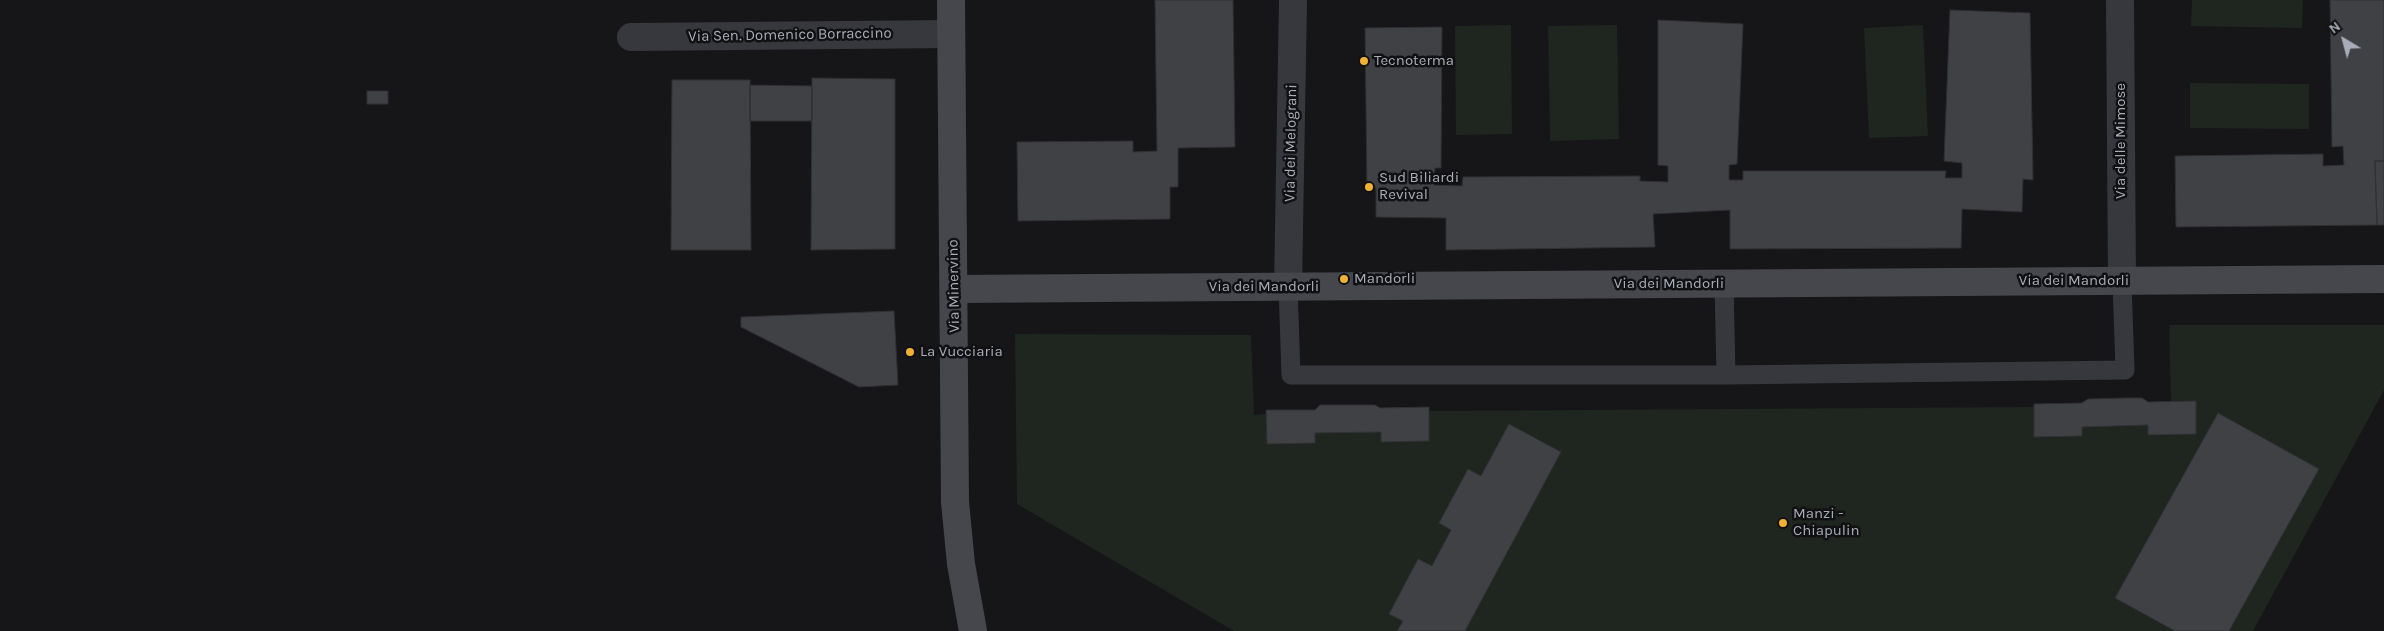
<!DOCTYPE html>
<style>
body{margin:0}
#map{position:relative;width:2384px;height:631px;overflow:hidden;background:#161618;font-family:Karla,sans-serif}
canvas{display:block}
.north{position:absolute;left:2319px;top:15px;width:50px;height:50px;-webkit-text-stroke:4px #111113;paint-order:stroke;rotate:323deg;font-size:14px;font-weight:700;line-height:20px;text-align:center;color:#a8adb8}
.north::after{content:'';display:block;margin:auto;width:18px;height:22px;background:#a8adb8;clip-path:polygon(50% 0,100% 100%,50% 72%,0 100%)}
</style>
<div id="map">
<canvas width="2384" height="631"></canvas>
<div class="north">N</div>
</div>
<script>
const ctx = document.querySelector('canvas').getContext('2d');
ctx.lineJoin = 'round';
function fill(path, color) {
  ctx.fillStyle = color;
  ctx.fill(path, 'evenodd');
}
function shape(rows) {
  const path = new Path2D();
  for (const r of rows) {
    path.moveTo(r[0], r[1]);
    for (let i = 2; i < r.length; i += 2) path.lineTo(r[i], r[i + 1]);
  }
  return path;
}
function stroke(path, color, width, dash) {
  ctx.strokeStyle = color;
  ctx.lineWidth = width;
  ctx.lineCap = dash ? 'butt' : 'round';
  ctx.setLineDash(dash || []);
  ctx.stroke(path);
}
function drawText(font, color, halo, rows, align = 'center') {
  ctx.font = font + ' Karla,sans-serif';
  ctx.lineWidth = 5;
  ctx.setLineDash([]);
  ctx.textBaseline = 'middle';
  ctx.strokeStyle = halo;
  ctx.fillStyle = color;
  for (const [text, x, y, turn = 0] of rows) {
    ctx.save();
    ctx.translate(x, y);
    ctx.rotate((+turn || 0) * Math.PI / 180);
    ctx.textAlign = isNaN(turn) ? turn : align;
    if (halo) ctx.strokeText(text, 0, 0);
    ctx.fillText(text, 0, 0);
    ctx.restore();
  }
}
fill(shape([
 [2192,0,2303,0,2302,28,2191,26],
 [1511,25,1512,134,1456,135,1455,26],
 [1617,25,1619,139,1550,141,1548,26],
 [1923,25,1928,136,1869,138,1864,28],
 [2190,83,2309,84,2309,129,2190,128],
 [2169,325,2384,325,2384,390,2253,631,1234,631,1017,504,1015,334,1251,335,1254,415,1266,414,1266,410,1315,410,1320,405,1375,405,1381,408,1429,407,1430,411,2033,407,2034,404,2082,403,2088,399,2142,398,2148,402,2171,401]
]), '#1e261f');
const building = shape([
 [1155,0,1233,0,1235,147,1178,148,1178,187,1170,187,1170,219,1018,221,1017,142,1133,141,1133,152,1157,151,1155,0],
 [2330,0,2384,0,2384,161,2375,161,2377,225,2176,227,2175,156,2323,154,2323,166,2344,165,2343,146,2332,147,2330,0],
 [1950,10,2030,13,2033,180,2023,179,2022,212,1962,209,1961,248,1730,249,1730,210,1653,214,1655,247,1446,250,1446,218,1376,217,1376,188,1367,187,1365,28,1442,27,1441,168,1435,168,1434,185,1462,186,1463,177,1640,176,1640,181,1668,182,1668,166,1658,165,1658,20,1743,24,1737,164,1729,165,1729,180,1743,180,1743,171,1946,171,1945,178,1962,178,1962,163,1944,161,1950,10],
 [812,78,895,79,895,249,811,250,812,78],
 [672,80,750,80,751,250,671,250,672,80],
 [750,85,812,86,812,121,750,121,750,85],
 [367,91,388,91,388,104,367,104,367,91],
 [2375,161,2384,161,2384,225,2377,225,2375,161],
 [894,311,898,385,859,387,741,327,741,317,894,311],
 [2124,398,2142,398,2148,402,2196,401,2196,434,2148,435,2148,425,2082,427,2082,436,2034,437,2034,404,2082,403,2088,399,2124,398],
 [1320,405,1375,405,1380,408,1429,407,1429,441,1381,442,1381,432,1315,433,1315,443,1267,444,1266,410,1315,410,1320,405],
 [2218,413,2319,469,2229,631,2175,631,2115,598,2218,413],
 [1509,424,1561,452,1465,631,1397,631,1403,621,1389,614,1418,559,1432,566,1451,530,1439,523,1468,469,1481,476,1509,424]
]);
fill(building, '#404145');
stroke(building, '#303034', 1);
stroke(shape([
 [1724,284,1726,375],
 [1288,286,1291,375,1726,375,2125,370,2122,281]
]), '#37383d', 19);
stroke(shape([
 [2120,0,2122,281],
 [631,37,950,34],
 [1288,286,1293,0]
]), '#37383d', 28);
stroke(shape([
 [951,0,955,502,961,564,973,631],
 [954,289,2384,279]
]), '#45474d', 28);
for (const [x, y, r, color] of [
 [1364,61,5,"#f2b134"],
 [1369,187,5,"#f2b134"],
 [1344,279,5,"#f2b134"],
 [910,352,5,"#f2b134"],
 [1783,523,5,"#f2b134"]
]) {
  const dot = new Path2D();
  dot.arc(x, y, r, 0, 2 * Math.PI);
  ctx.fillStyle = color;
  ctx.fill(dot);
  stroke(dot, '#111113', 2);
}
drawText('15px', '#a8adb8', '#111113', [
 ["Via Sen. Domenico Borraccino",790,35,-1],
 ["Via delle Mimose",2121,141,-90],
 ["Via dei Melograni",1291,143,-89],
 ["Via dei Mandorli",2074,281],
 ["Via dei Mandorli",1669,284],
 ["Via Minervino",954,286,-91],
 ["Via dei Mandorli",1264,287]
]);
drawText('15px', '#a8adb8', '#111113', [
 ["Tecnoterma",1374,61],
 ["Sud Biliardi",1379,178],
 ["Revival",1379,195],
 ["Mandorli",1354,279],
 ["La Vucciaria",920,352],
 ["Manzi -",1793,514],
 ["Chiapulin",1793,531]
], 'left');
</script>
